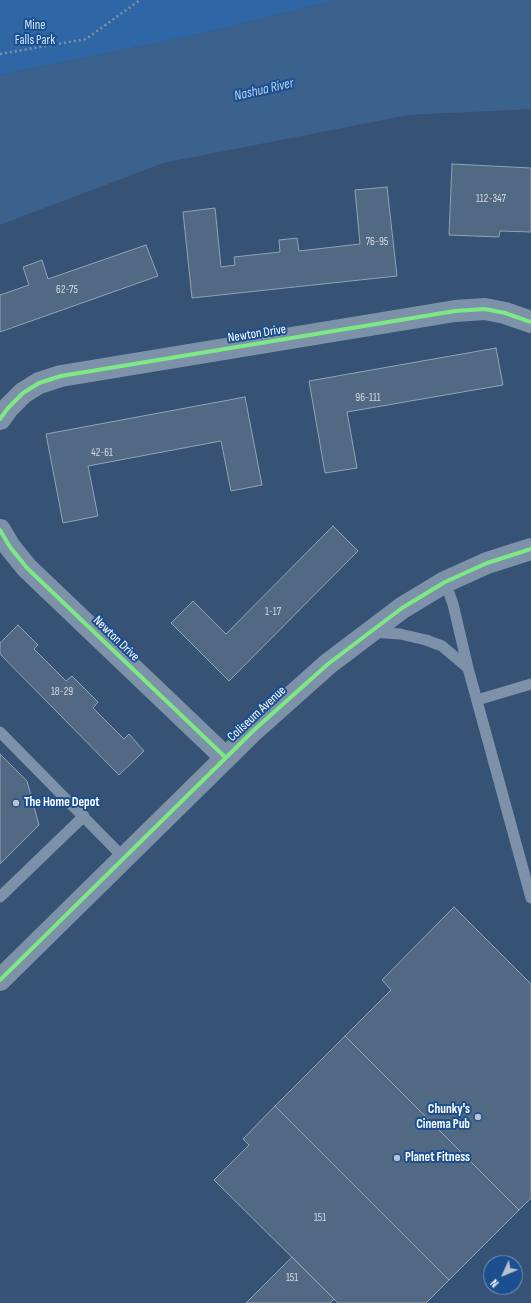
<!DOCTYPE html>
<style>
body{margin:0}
#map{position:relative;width:531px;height:1303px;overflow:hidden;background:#365274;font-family:"Sofia Sans Condensed",sans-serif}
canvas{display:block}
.north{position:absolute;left:483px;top:1255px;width:40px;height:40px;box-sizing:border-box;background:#1b4f8f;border:1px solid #7695bc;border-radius:50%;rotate:226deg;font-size:11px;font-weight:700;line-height:16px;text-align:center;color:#fff}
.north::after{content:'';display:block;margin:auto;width:14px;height:18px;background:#b9c2ce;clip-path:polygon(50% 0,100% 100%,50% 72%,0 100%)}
</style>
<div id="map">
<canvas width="531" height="1303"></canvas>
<div class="north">N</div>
</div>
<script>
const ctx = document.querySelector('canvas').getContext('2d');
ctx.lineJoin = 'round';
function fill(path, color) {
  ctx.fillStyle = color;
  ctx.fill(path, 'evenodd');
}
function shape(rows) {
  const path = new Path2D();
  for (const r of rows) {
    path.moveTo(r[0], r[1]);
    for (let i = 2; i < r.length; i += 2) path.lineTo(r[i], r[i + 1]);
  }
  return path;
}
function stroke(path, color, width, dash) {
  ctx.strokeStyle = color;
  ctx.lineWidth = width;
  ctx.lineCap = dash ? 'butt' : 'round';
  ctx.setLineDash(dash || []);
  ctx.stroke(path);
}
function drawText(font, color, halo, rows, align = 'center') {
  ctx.font = font + ' "Sofia Sans Condensed",sans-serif';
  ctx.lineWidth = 4;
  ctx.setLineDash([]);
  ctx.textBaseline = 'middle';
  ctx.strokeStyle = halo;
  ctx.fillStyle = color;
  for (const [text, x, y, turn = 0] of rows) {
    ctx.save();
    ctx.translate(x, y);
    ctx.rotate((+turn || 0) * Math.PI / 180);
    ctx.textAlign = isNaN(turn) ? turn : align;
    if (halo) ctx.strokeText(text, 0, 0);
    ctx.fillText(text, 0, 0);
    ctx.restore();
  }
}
fill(shape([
 [0,0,336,0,205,33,0,75]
]), '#2f66a5');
fill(shape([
 [336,0,531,0,531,109,409,115,163,163,0,225,0,75,205,33]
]), '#3b618d');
const building = shape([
 [452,164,531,168,531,232,500,231,499,237,449,235,452,164],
 [387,187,397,276,192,298,183,212,215,208,221,267,235,265,234,257,280,252,279,240,297,238,299,251,360,244,355,190,387,187],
 [146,245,158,276,0,332,0,295,29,285,23,267,42,260,48,279,146,245],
 [496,348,503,385,347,412,357,468,325,473,309,381,496,348],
 [245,397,262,485,231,491,221,441,88,466,98,516,63,523,46,434,245,397],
 [333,526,358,551,229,681,171,623,193,601,226,634,333,526],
 [18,625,38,645,34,649,66,681,72,676,98,702,93,708,124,739,129,734,144,751,119,775,0,654,0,643,18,625],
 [0,754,27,781,39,825,0,864,0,754],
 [454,907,531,984,531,1198,519,1210,345,1036,391,990,382,980,454,907],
 [345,1036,519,1210,449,1280,275,1106,345,1036],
 [275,1106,449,1280,426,1303,338,1303,214,1180,249,1145,243,1139,275,1106],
 [292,1257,334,1299,330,1303,246,1303,292,1257]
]);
fill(building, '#526984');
stroke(building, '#92a2b6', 1);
stroke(shape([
 [0,54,86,39,140,0]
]), '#7d92a8', 2.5, [2, 3]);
stroke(shape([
 [445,582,453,604,468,668,531,898],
 [372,632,400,634,426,640,442,646,468,668],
 [477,700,531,684],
 [0,732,123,857],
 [0,897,84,816]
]), '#7d92a8', 11);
stroke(shape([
 [0,419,8,408,23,393,39,383,61,376,455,311,485,309,505,313,531,322],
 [0,530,10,547,27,568,225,757],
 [0,980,254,730,328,664,402,608,445,582,487,563,531,549]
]), '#7d92a8', 22);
stroke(shape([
 [0,419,8,408,23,393,39,383,61,376,455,311,485,309,505,313,531,322],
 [0,530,10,547,27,568,225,757],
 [0,980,254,730,328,664,402,608,445,582,487,563,531,549]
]), '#7ce984', 4);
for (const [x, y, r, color] of [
 [16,803,4,"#b9c2ce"],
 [478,1117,4,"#b9c2ce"],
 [397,1158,4,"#b9c2ce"]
]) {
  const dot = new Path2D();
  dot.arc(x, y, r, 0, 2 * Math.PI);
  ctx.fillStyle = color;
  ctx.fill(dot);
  stroke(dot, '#1b4f8f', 1.5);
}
drawText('11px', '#d4dae0', null, [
 ["112-347",491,199],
 ["76-95",377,242],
 ["62-75",67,290],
 ["96-111",368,398],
 ["42-61",102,453],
 ["1-17",273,612],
 ["18-29",62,692],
 ["151",320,1218],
 ["151",292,1278]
]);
drawText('13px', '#cfe3fa', '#1b4f8f', [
 ["Mine",35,26],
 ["Falls Park",35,41]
]);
drawText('13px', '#fff', '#1b4f8f', [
 ["Newton Drive",257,334,-9],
 ["Newton Drive",116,639,44],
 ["Coliseum Avenue",257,714,-43]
]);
drawText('bold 13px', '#fff', '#1b4f8f', [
 ["The Home Depot",24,803],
 ["Chunky's",470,1110,"right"],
 ["Cinema Pub",470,1125,"right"],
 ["Planet Fitness",405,1158]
], 'left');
drawText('italic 14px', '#b5d3f5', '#1b4f8f', [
 ["Nashua River",264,90,-13]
]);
</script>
